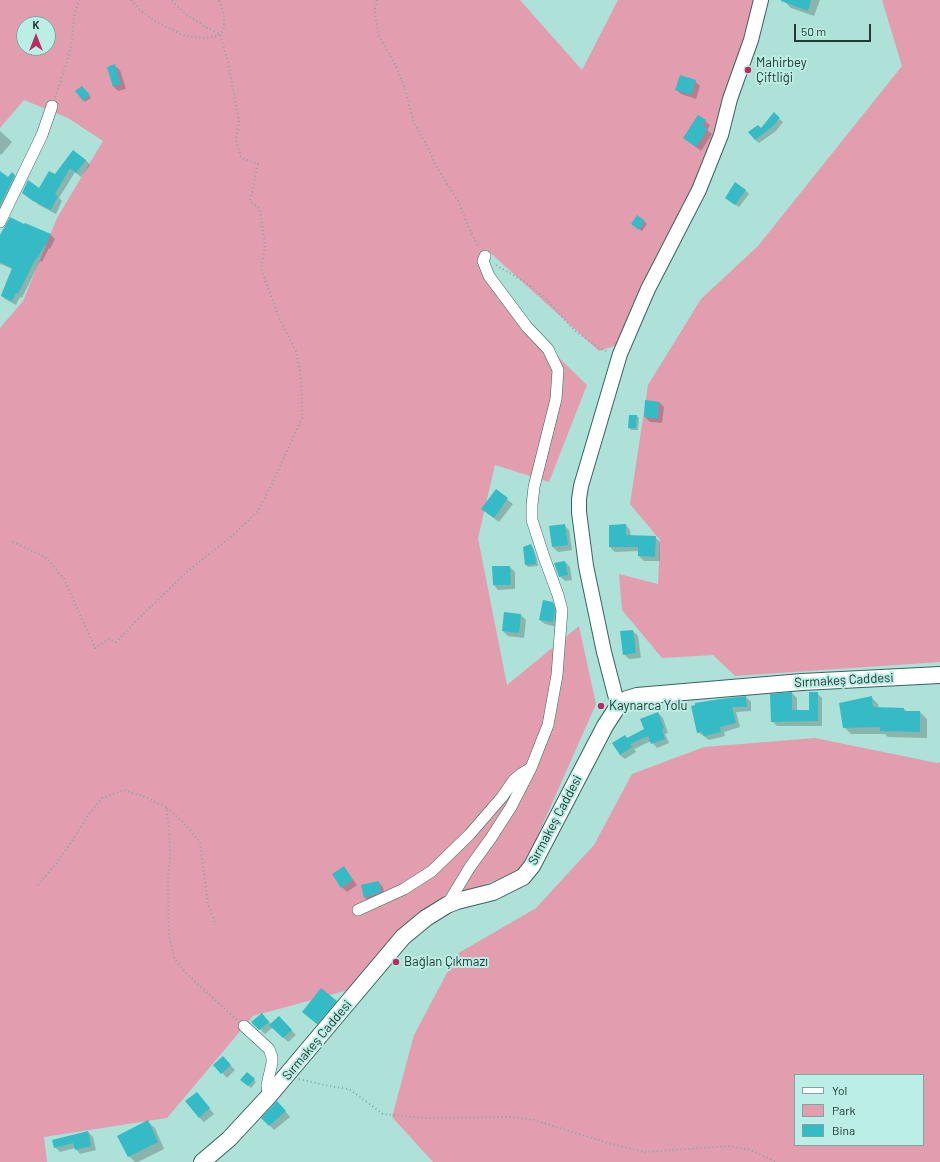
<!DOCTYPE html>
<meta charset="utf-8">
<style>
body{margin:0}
#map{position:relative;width:940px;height:1162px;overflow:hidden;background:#aee1d8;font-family:Barlow,sans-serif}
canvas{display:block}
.legend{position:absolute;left:794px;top:1074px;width:130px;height:72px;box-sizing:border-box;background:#bbeee5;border:1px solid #7fa59f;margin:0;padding:5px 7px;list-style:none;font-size:12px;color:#243835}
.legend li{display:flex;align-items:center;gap:8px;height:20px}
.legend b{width:20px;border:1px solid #7fa59f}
.north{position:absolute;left:16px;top:16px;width:40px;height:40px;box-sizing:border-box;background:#bbeee5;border:1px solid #7fa59f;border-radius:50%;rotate:0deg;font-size:11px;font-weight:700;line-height:16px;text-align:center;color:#243835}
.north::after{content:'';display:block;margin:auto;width:14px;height:18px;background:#b82c61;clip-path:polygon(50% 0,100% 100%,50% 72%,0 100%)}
.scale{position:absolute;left:794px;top:24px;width:77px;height:18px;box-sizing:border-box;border:2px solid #243835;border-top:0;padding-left:5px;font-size:12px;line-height:14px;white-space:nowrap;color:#243835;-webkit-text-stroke:3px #bbeee5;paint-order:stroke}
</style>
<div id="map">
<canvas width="940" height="1162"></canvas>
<ul class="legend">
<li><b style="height:5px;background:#fff"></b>Yol</li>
<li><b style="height:11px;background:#e29eaf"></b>Park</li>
<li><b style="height:11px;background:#35bbc5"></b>Bina</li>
</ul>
<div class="north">K</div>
<div class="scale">50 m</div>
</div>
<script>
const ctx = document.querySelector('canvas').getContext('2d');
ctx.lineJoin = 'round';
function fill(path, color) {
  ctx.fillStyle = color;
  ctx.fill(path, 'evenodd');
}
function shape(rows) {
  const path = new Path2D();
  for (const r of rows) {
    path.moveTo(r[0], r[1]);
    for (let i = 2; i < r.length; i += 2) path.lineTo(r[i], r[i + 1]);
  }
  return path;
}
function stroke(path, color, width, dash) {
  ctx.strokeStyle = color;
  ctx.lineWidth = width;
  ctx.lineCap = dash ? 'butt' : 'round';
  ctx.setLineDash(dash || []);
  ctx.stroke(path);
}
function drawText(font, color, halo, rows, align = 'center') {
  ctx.font = font + ' Barlow,sans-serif';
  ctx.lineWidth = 4;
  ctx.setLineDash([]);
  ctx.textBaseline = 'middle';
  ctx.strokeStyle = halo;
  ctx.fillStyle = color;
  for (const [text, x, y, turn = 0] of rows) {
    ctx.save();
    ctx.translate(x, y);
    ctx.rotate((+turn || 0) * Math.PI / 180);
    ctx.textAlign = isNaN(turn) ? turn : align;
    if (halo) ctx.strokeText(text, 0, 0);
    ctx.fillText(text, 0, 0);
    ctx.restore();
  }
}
fill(shape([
 [0,0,520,0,582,70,618,0,754,0,720,121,691,198,617,345,599,351,486,249,498,299,587,385,549,482,495,465,478,538,507,685,579,626,596,704,523,869,425,909,352,989,253,1016,167,1118,44,1137,47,1162,0,1162,0,328,23,301,57,218,103,141,68,118,24,100,0,128],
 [24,24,48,24,48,48,24,48],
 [882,0,940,0,940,662,735,676,713,655,662,658,622,610,619,574,658,584,660,540,630,504,648,385,701,299,758,246,902,66],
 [815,738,937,763,940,762,940,1162,433,1162,392,1117,414,1035,457,954,536,908,594,845,632,774,704,747],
 [795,1075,923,1075,923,1145,795,1145]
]), '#e29eaf');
fill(shape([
 [785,0,820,0,814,16,791,8,785,2],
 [115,66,120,70,126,89,118,91,114,87],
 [695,81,700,86,696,99,681,94,677,90],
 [82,87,91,98,85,102,83,100],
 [698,116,710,125,707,130,712,134,701,151,684,138],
 [779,119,783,122,776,131,759,143,755,140,761,129],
 [0,131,12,142,1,155,0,154],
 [86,160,90,165,81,177,75,172,59,198,62,201,56,214,39,205,23,192,39,189,55,175],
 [14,175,19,180,0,220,0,176,9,178],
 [745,190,749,194,739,207,730,201],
 [644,221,647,224,642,231,635,226],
 [25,226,50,234,55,239,50,249,49,248,42,262,40,261,22,298,20,297,16,305,5,299,1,295,12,269,1,264,0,265,0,238],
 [646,401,659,402,664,407,662,423,650,422,645,417],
 [637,416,639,418,638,430,631,430,629,428],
 [496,491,513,504,499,522,487,513],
 [564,525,569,530,572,550,558,552,553,547,550,527],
 [626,525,630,530,631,537,655,537,660,542,660,561,644,561,639,556,639,551,615,552,610,547],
 [531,545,533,547,537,559,538,566,528,567,526,565],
 [565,562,570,567,572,580,565,581,560,576],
 [510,567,515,572,515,589,498,590,494,585],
 [552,603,557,608,557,627,545,624,540,620],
 [521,615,526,620,524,638,508,636,503,631],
 [633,631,638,636,641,658,629,659,624,654],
 [792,693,797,698,797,711,810,711,817,693,822,698,822,726,777,726,772,721],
 [746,697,751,702,751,711,736,712,740,727,724,732,725,736,709,740,698,732,692,707],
 [871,697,878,704,879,708,904,709,908,712,920,712,927,719,927,738,888,737,885,734,851,734,844,727],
 [658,713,663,718,668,733,665,734,669,743,657,748,651,741,634,749,636,752,625,759,620,755,627,739,646,730],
 [344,868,357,885,347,892,342,887],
 [378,882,383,887,385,897,370,903,365,898,362,885],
 [336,1002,341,1007,322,1028,303,1012],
 [279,1017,296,1035,288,1042,273,1027,265,1034,253,1022,267,1019,271,1024],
 [223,1058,235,1070,227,1078,215,1065],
 [242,1080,254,1080,256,1082,251,1088],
 [201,1098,214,1114,204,1122,199,1117],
 [282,1107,290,1117,274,1130,263,1118],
 [148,1122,155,1128,164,1149,138,1162,135,1162,129,1156],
 [88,1132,93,1137,96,1150,80,1154,75,1148,60,1152,55,1147]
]), '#0003');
fill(shape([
 [781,0,811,0,808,11,781,1],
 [115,64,121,84,113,87,107,67],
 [680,75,696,80,691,95,675,90],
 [82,86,90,95,83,101,75,91],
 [774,112,780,118,772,127,755,140,748,132,758,125,761,128],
 [698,115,706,120,703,126,708,129,696,147,683,138],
 [73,150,86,160,76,173,70,168,55,194,58,196,51,210,33,201,22,193,28,180,39,188,49,171,55,174],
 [0,171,8,177,12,172,15,175,0,205],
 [735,182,746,190,735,205,725,198],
 [637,215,645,221,639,230,631,224],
 [10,217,24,224,25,223,51,234,46,245,45,245,37,259,36,258,18,294,16,293,12,301,1,296,12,268,0,262,0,235],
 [645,400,659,402,658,419,644,417],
 [629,415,637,415,636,428,628,428],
 [496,489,508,498,494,518,481,509],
 [565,524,568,545,552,547,549,526],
 [626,524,626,535,656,536,655,557,638,556,638,547,609,547,609,525],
 [531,544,535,556,536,564,525,565,523,547],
 [565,561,568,575,559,577,554,563],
 [492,566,510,566,511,585,493,585],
 [543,600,553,602,555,610,553,622,539,620],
 [504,612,521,614,519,633,502,631],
 [633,630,636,653,623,655,620,631],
 [792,692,792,710,809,710,809,692,818,692,818,721,771,722,770,694],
 [746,696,747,707,732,707,736,723,720,727,721,732,704,736,702,732,697,733,691,706,695,705,695,703,720,699],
 [872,696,873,707,904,708,904,711,920,711,920,732,880,731,880,727,843,728,839,703],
 [658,712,664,728,662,729,665,739,651,744,648,736,630,744,632,747,620,755,612,743,625,735,627,738,644,729,640,719],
 [344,866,353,880,341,888,332,874],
 [379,881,381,892,364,898,361,885],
 [321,988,337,1001,317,1024,302,1012],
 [262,1013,269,1022,259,1030,251,1022],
 [279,1016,292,1030,283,1038,269,1025],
 [223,1056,231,1065,221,1074,213,1065],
 [247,1072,255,1079,248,1086,240,1080],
 [197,1092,210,1108,199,1118,185,1101],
 [277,1101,286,1111,269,1126,261,1118],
 [148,1120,158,1142,128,1157,117,1136],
 [88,1131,91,1146,75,1150,73,1143,54,1148,52,1140]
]), '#35bbc5');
const minor = shape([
 [0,222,42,135,52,106],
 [447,905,470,867,491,838,511,807,531,768,542,740,548,725,557,675,562,610,558,595,544,557,532,520,532,505,534,487,556,399,558,370,548,349,527,327,489,276,483,261,485,256],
 [358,910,404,889,432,871,470,834,502,797,514,780,521,774,531,768],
 [244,1026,269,1049,272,1057,272,1063,267,1085,268,1097]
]);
const tertiary = shape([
 [618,706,604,652,586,566,579,512,579,499,581,486,620,354,648,289,699,190,721,135,730,99,751,40,761,0]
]);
const secondary = shape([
 [202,1162,229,1139,268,1097,403,937,426,918,447,905,457,901,493,892,523,877,532,866,605,726,618,706,627,699,637,696,802,682,940,675]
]);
stroke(minor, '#35655d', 12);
stroke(tertiary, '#35655d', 16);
stroke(secondary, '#35655d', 18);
stroke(shape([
 [131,0,140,10,153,20,185,36,204,38,218,36,222,32,224,26,224,15,219,0],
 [377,0,375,10,375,16,379,36,396,66,403,83,414,123,428,148,436,166,458,201,468,226,479,248],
 [55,97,67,62,72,41,74,17,79,0],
 [496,265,523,281,544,297,575,331,601,349,609,352],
 [13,542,47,558,64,579,95,648,109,639,116,642,140,617,189,570,232,536,258,511,272,484,302,418,301,377,296,351,280,320,261,269,265,247,260,209,250,201,258,164,241,158,236,140,239,122,228,62,220,34,205,27,186,14,171,0],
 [167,808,183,822,200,842,208,904,216,925],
 [38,885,59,860,74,838,88,815,102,798,124,790,145,797,166,807,169,830,170,857,168,880,169,936,174,958,186,973,237,1020],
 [299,1079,329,1086,349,1089,383,1114,425,1118,512,1117,534,1120,608,1143,645,1152,730,1146,750,1150,777,1162]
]), '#80a8a1', 2, [1, 3]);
stroke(minor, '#fff', 11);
stroke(tertiary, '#fff', 14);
stroke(secondary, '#fff', 16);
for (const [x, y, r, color] of [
 [748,70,4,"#b82c61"],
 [601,706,4,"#b82c61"],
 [396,962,4,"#b82c61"]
]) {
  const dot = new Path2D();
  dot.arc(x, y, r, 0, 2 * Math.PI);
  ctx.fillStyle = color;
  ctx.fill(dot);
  stroke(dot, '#bbeee5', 1.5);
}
drawText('13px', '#243835', '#bbeee5', [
 ["Mahirbey",756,63],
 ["Çiftliği",756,78],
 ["Kaynarca Yolu",609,706],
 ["Bağlan Çıkmazı",404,962]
], 'left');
drawText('13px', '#243835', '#bbeee5', [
 ["Sırmakeş Caddesi",844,680,-3],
 ["Sırmakeş Caddesi",555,820,-62],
 ["Sırmakeş Caddesi",317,1040,-50]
]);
</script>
